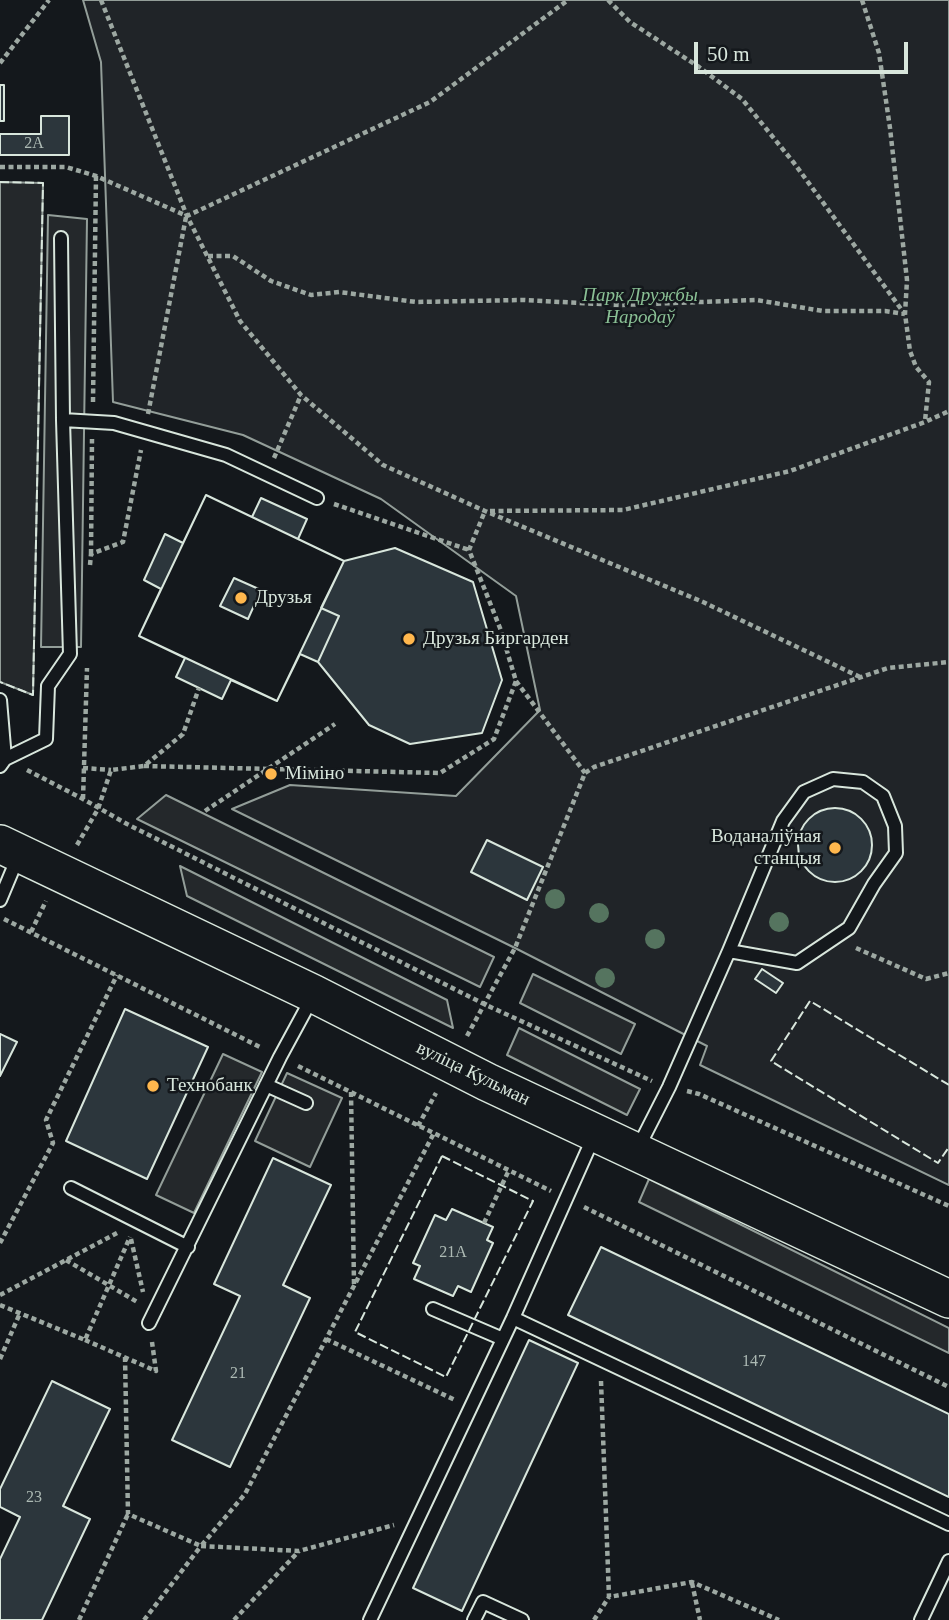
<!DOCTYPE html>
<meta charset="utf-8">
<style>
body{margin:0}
#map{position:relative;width:949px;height:1620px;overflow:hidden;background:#14181c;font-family:"Times New Roman",serif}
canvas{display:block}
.scale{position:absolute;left:694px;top:42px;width:214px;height:32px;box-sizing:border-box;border:4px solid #d8e6dc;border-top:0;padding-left:9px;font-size:21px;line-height:24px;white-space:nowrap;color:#d8e6dc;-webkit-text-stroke:5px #14181c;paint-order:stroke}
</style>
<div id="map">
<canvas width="949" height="1620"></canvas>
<div class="scale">50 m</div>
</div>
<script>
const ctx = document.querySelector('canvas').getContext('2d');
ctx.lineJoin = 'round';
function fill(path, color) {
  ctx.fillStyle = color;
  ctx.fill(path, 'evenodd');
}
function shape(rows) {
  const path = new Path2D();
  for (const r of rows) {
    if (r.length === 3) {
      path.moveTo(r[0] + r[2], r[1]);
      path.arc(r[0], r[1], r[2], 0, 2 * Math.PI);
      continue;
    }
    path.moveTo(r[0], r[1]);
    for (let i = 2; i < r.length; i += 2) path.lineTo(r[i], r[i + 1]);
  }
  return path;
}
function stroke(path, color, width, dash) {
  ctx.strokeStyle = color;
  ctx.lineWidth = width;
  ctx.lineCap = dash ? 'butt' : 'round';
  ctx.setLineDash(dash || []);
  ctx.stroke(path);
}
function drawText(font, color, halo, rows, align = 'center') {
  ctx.font = font + ' "Times New Roman",serif';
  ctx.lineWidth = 5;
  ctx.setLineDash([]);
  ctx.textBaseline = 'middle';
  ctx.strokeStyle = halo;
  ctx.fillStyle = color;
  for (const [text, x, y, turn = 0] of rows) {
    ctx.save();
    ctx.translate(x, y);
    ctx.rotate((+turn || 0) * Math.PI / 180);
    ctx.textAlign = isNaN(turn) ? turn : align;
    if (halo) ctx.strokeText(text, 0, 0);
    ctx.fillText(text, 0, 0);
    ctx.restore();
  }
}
const green = shape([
 [83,0,949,0,949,1185,700,1065,707,1046,515,948,232,809,290,785,456,796,540,710,516,596,381,499,243,435,113,402,101,62,83,0]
]);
fill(green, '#202428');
stroke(green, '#939e99', 2);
const parking = shape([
 [0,182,43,183,33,695,0,682,0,182],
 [48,215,87,219,81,647,41,647,48,215],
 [166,795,494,957,480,987,137,819,166,795],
 [180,866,447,1000,453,1028,187,896,180,866],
 [533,974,635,1024,621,1054,520,1003,533,974],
 [519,1028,640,1089,627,1115,507,1055,519,1028],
 [223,1054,262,1072,194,1213,156,1195,223,1054],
 [287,1073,342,1098,310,1167,255,1141,287,1073],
 [649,1179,949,1328,949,1353,639,1202,649,1179]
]);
fill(parking, '#24282b');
stroke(parking, '#939e99', 2);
const building = shape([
 [0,85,4,85,4,121,0,121,0,85],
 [41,116,69,116,69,155,0,155,0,134,41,134,41,116],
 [206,495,252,517,261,498,307,519,298,539,344,561,321,608,339,616,318,662,300,654,277,701,231,680,222,699,176,677,185,658,139,636,161,589,144,580,165,534,183,543,206,495],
 [206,495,344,561,277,701,139,636,206,495],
 [395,548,473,582,502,680,482,733,410,744,369,725,318,662,339,616,321,608,344,561,395,548],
 [234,578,261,590,248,619,220,606,234,578],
 [835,845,37],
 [487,840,543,867,527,900,471,872,487,840],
 [762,969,783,983,776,993,755,979,762,969],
 [125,1009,208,1047,147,1179,66,1141,125,1009],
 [0,1034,17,1042,0,1076,0,1034],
 [273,1158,331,1185,283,1285,310,1298,230,1467,172,1440,240,1296,214,1284,273,1158],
 [452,1209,493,1227,487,1240,493,1243,471,1292,458,1286,453,1296,414,1279,420,1266,413,1263,435,1215,446,1220,452,1209],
 [601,1247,949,1414,949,1497,568,1315,601,1247],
 [529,1340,578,1363,462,1611,413,1588,529,1340],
 [52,1381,110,1409,63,1506,90,1519,42,1620,0,1620,0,1559,20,1517,0,1507,0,1489,52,1381]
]);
fill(building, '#2c363c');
stroke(building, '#d8e6dc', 2);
const lane = shape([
 [63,420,114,423,226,455,317,498],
 [0,700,5,759,0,766],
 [5,759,46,739,48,686,70,654,63,420,61,238],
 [0,900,18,857],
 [266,1085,306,1103],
 [638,1148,669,1087,729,951,783,821,804,792,833,779,863,782,883,796,895,826,896,853,874,884,849,928,797,963,729,951],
 [71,1188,188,1247],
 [433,1309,503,1339],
 [513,1318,949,1524],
 [149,1323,280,1057,312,998],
 [370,1620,513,1318,594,1136],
 [474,1620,483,1602,522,1620],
 [921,1620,949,1561]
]);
const secondary = shape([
 [0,844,314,994,487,1082,949,1299]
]);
stroke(lane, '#d8e6dc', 16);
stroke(secondary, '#d8e6dc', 40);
stroke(shape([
 [101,0,187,216,240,321,301,395,383,465,485,511,703,602,860,677],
 [608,0,630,22,699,67,742,99,794,163,904,313],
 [862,0,879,53,890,128,907,280,905,314,910,351,916,367,929,382,925,421],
 [0,63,49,0],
 [0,167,66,167,96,176,187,216,430,102,568,0],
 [208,256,233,256,271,281,311,295,339,292,416,302,523,300,619,305,756,300,823,311,885,311,905,314],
 [93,402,96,176],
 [148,414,186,217],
 [274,458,301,395],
 [334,504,469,550],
 [490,511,623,510,790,471,925,422,949,411],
 [91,554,92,439],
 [90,565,91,554,123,542,141,450],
 [516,681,585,773],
 [144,766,440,773,494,739,516,681,500,628,469,550,485,511],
 [83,768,111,770],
 [27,770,83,799,127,824,484,1004,652,1081],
 [83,799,87,668],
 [205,811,335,724],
 [77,845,98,809,111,770,144,766,183,734,199,688],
 [4,919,262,1048],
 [31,932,46,901],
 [856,948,926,979,949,973],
 [467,1036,515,948,585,773,594,767,888,668,949,662],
 [298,1066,551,1191],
 [687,1091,699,1094,949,1206],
 [351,1092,354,1284],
 [418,1126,436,1093],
 [584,1207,949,1387],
 [484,1223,509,1170],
 [131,1239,143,1292],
 [0,1243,53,1143,46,1120,117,975],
 [66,1260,139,1303],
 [0,1295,117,1233],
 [0,1305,85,1340,130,1237],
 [326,1339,455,1400],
 [85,1340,156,1371,152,1342],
 [125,1357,128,1514,201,1546,245,1494,434,1133],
 [0,1359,20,1313],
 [601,1381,609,1597,692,1582,779,1620],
 [692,1583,700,1620],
 [79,1620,128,1514],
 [144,1620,201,1546,299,1551,394,1525],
 [234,1620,299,1551],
 [594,1620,609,1597]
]), '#9da8a2', 4.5, [5, 3.5]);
stroke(lane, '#14181c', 12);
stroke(secondary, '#14181c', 37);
stroke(shape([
 [0,182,43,183,33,695,0,682],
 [949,1085,810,1001,771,1061,938,1163,949,1147],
 [442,1156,533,1201,446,1377,355,1332,442,1156]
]), '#d8e6dc', 2, [9, 3.5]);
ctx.fillStyle = '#55745f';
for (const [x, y] of [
 [555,899],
 [599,913],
 [779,922],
 [655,939],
 [605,978]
]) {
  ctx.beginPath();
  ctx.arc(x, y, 10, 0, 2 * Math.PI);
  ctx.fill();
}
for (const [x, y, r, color] of [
 [241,598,7,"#ffb74d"],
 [409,639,7,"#ffb74d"],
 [271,774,7,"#ffb74d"],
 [835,848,7,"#ffb74d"],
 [153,1086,7,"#ffb74d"]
]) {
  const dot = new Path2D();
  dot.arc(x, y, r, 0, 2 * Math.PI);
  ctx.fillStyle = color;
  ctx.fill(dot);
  stroke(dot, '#14181c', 2.5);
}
drawText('16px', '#adbab4', null, [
 ["2А",34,144],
 ["21А",453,1253],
 ["147",754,1362],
 ["21",238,1374],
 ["23",34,1498]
]);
drawText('italic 19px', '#8ac095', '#14181c', [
 ["Парк Дружбы",640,296],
 ["Народаў",640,318]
]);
drawText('19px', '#d8e6dc', '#14181c', [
 ["Друзья",255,598],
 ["Друзья Биргарден",423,639],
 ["Міміно",285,774],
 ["Воданаліўная",821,837,"right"],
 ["станцыя",821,859,"right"],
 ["Технобанк",167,1086]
], 'left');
drawText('19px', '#d8e6dc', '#14181c', [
 ["вуліца Кульман",473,1074,26]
]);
</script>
